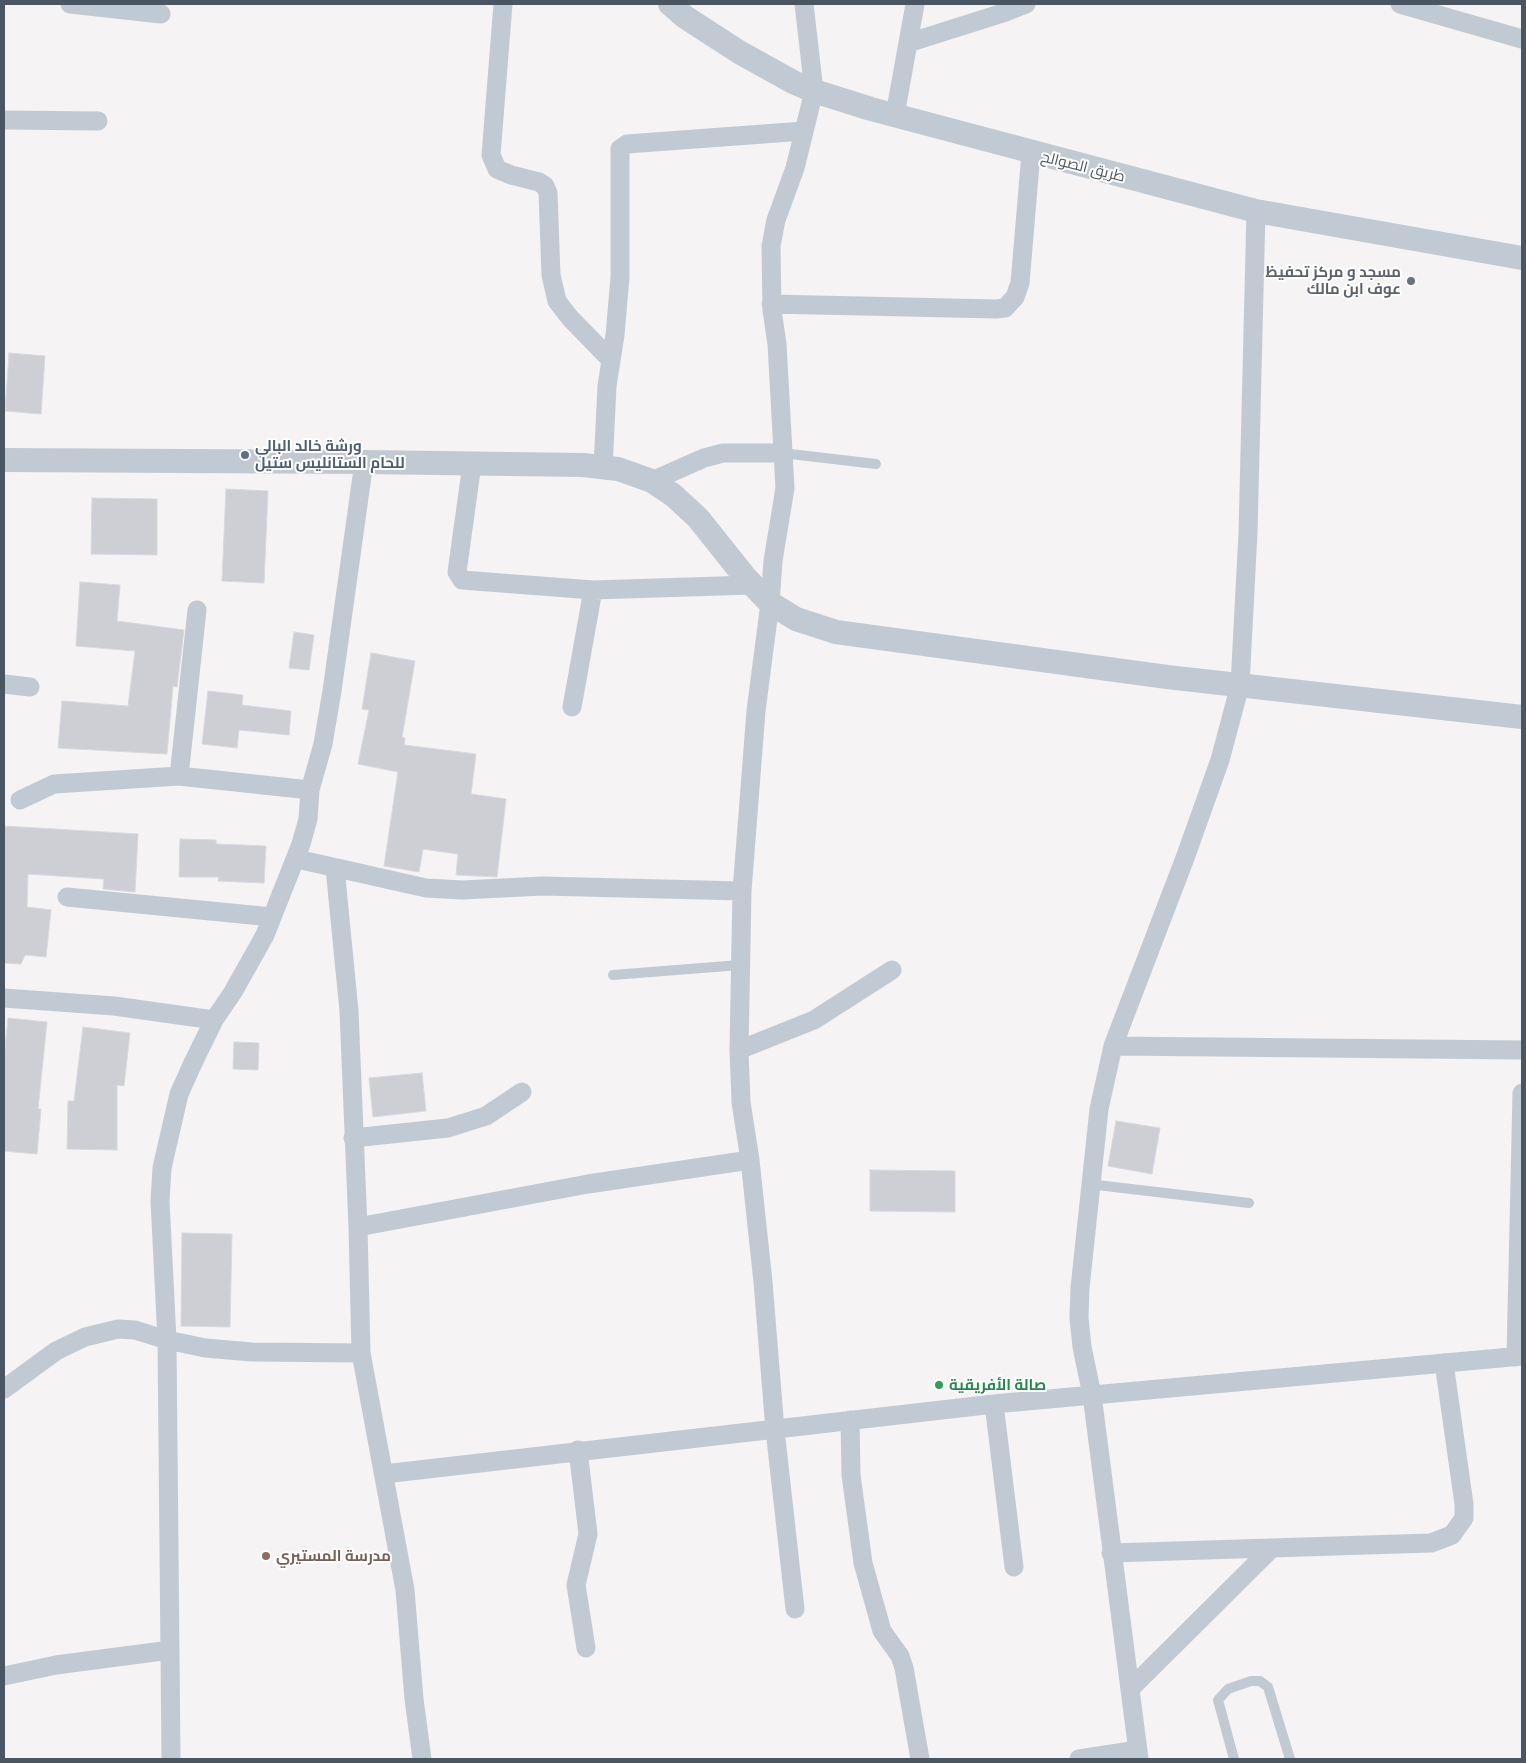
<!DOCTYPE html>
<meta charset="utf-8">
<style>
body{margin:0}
#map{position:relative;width:1526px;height:1763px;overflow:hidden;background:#f5f3f3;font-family:Inter,sans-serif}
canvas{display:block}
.frame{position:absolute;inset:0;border:5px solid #4a5661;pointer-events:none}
</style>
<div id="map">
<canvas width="1526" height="1763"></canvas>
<div class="frame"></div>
</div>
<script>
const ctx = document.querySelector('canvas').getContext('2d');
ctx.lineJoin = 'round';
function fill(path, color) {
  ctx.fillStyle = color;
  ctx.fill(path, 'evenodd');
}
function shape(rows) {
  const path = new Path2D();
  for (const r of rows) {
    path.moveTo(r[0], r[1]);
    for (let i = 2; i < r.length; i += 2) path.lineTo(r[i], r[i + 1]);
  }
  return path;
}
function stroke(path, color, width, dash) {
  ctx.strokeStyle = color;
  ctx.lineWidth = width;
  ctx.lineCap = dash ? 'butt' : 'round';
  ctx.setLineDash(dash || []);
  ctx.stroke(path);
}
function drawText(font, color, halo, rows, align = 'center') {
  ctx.font = font + ' Inter,Cairo,sans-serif';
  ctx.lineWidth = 4;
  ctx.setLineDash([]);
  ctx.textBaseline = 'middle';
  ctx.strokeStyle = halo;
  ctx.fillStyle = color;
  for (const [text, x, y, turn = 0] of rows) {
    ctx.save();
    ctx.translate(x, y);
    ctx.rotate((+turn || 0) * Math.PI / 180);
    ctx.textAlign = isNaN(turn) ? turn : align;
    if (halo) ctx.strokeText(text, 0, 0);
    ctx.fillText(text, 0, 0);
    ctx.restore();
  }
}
const building = shape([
 [9,353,45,356,41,414,5,411,9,353],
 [226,489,268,491,264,583,222,581,226,489],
 [92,498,157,499,157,555,91,554,92,498],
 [80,582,120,585,117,621,184,630,177,687,173,686,167,754,58,748,62,701,128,706,135,651,76,646,80,582],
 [294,632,314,635,309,670,289,668,294,632],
 [371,653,415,661,402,737,405,738,404,745,476,754,471,794,506,799,497,877,456,875,458,854,423,849,419,872,384,866,398,772,358,764,369,710,362,709,371,653],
 [208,691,243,695,242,705,291,711,289,735,239,730,237,748,202,744,208,691],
 [4,826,138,834,135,892,103,889,104,879,28,874,27,907,51,910,46,957,25,955,21,964,4,963,4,826],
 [180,839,216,840,216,844,266,846,264,883,218,881,219,877,179,877,180,839],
 [8,1018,47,1022,38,1109,41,1109,37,1154,4,1151,4,1058,8,1018],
 [83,1027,130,1033,124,1086,117,1085,117,1150,67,1149,68,1101,74,1101,83,1027],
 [234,1042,259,1043,258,1070,233,1069,234,1042],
 [422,1073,426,1111,373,1117,369,1078,422,1073],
 [1116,1121,1160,1128,1152,1174,1108,1166,1116,1121],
 [870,1170,955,1171,955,1212,870,1211,870,1170],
 [182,1233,232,1234,230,1327,181,1326,182,1233]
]);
fill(building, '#cdcfd5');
stroke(building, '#d7d9de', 1);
stroke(shape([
 [782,453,876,464],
 [613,975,740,965],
 [1089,1184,1249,1203],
 [1234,1759,1218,1700,1228,1689,1251,1681,1260,1681,1268,1687,1290,1759]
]), '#c1cad2', 10);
stroke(shape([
 [70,4,161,14],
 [503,4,491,155,497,169,511,175,539,182,545,186,548,193,551,275,557,301,570,318,611,360],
 [1400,4,1522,39],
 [908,43,1006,12,1026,4],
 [895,115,915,4],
 [4,120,98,121],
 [771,304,996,309,1005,308,1015,297,1020,283,1031,153],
 [472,464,457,572,462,580,593,590,752,585],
 [603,468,607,386,615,335,620,277,620,149,627,144,804,131],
 [652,481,704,458,723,453,782,453],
 [4,684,30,687],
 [572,707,593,590],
 [179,776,197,610],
 [20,800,54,784,179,776,310,790],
 [297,859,426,888,462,890,543,886,742,891],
 [335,868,349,1011,358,1227,361,1353],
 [67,897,272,917],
 [4,998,114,1006,214,1020],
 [1113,1046,1522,1050],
 [739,1050,814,1020,892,970],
 [353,1138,448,1128,486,1116,522,1092],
 [358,1227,588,1184,750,1160],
 [1516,1357,1522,1093],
 [4,1389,56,1351,85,1337,118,1329,135,1330,167,1340,205,1348,252,1352,361,1353,405,1590,414,1699,422,1759],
 [994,1404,1014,1567],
 [850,1420,851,1475,863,1563,882,1631,900,1656,904,1668,920,1759],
 [578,1450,588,1534,576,1585,586,1648],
 [384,1474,994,1404,1522,1356],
 [1111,1553,1431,1543,1452,1535,1464,1518,1464,1504,1444,1363],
 [795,1609,775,1430,763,1282,750,1160,741,1102,739,1050,742,891,756,711,770,603,773,561,785,488,777,344,772,310,771,246,776,220,795,168,814,91,804,4],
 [4,1676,56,1665,170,1650],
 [1130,1689,1272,1548],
 [171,1759,167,1340,160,1201,162,1168,179,1094,192,1065,214,1020,233,992,265,935,301,844,308,819,310,790,323,744,332,691,364,462],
 [1079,1759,1138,1750],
 [1139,1759,1092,1395,1082,1347,1079,1318,1080,1288,1099,1109,1113,1046,1185,858,1220,760,1240,685,1248,533,1256,211]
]), '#c1cad2', 19);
stroke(shape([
 [670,4,685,17,739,52,793,82,814,91,871,109,1256,211,1522,258],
 [4,460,364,462,583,465,618,469,652,481,673,495,698,518,745,577,770,603,796,619,836,632,1167,677,1522,717]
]), '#c1cad2', 24);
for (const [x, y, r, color] of [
 [1411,281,5,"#6b7280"],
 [245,455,5,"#5c6f8a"],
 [939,1385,5,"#2e9e5b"],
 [266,1556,5,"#8d6e63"]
]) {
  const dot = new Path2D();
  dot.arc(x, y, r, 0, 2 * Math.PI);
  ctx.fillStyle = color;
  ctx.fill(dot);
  stroke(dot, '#fff', 2);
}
drawText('15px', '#4a5661', '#fff', [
 ["طريق الصوالح",1083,167,14]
]);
drawText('bold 15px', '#5b616d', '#fff', [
 ["مسجد و مركز تحفيظ",1401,272],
 ["عوف ابن مالك",1401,289]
], 'right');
drawText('bold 15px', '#4e5e75', '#fff', [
 ["ورشة خالد البالي",255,446],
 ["للحام الستانليس ستيل",255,463]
], 'left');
drawText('bold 15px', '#27864d', '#fff', [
 ["صالة الأفريقية",949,1385]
], 'left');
drawText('bold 15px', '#785e54', '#fff', [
 ["مدرسة المستيري",276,1556]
], 'left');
</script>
